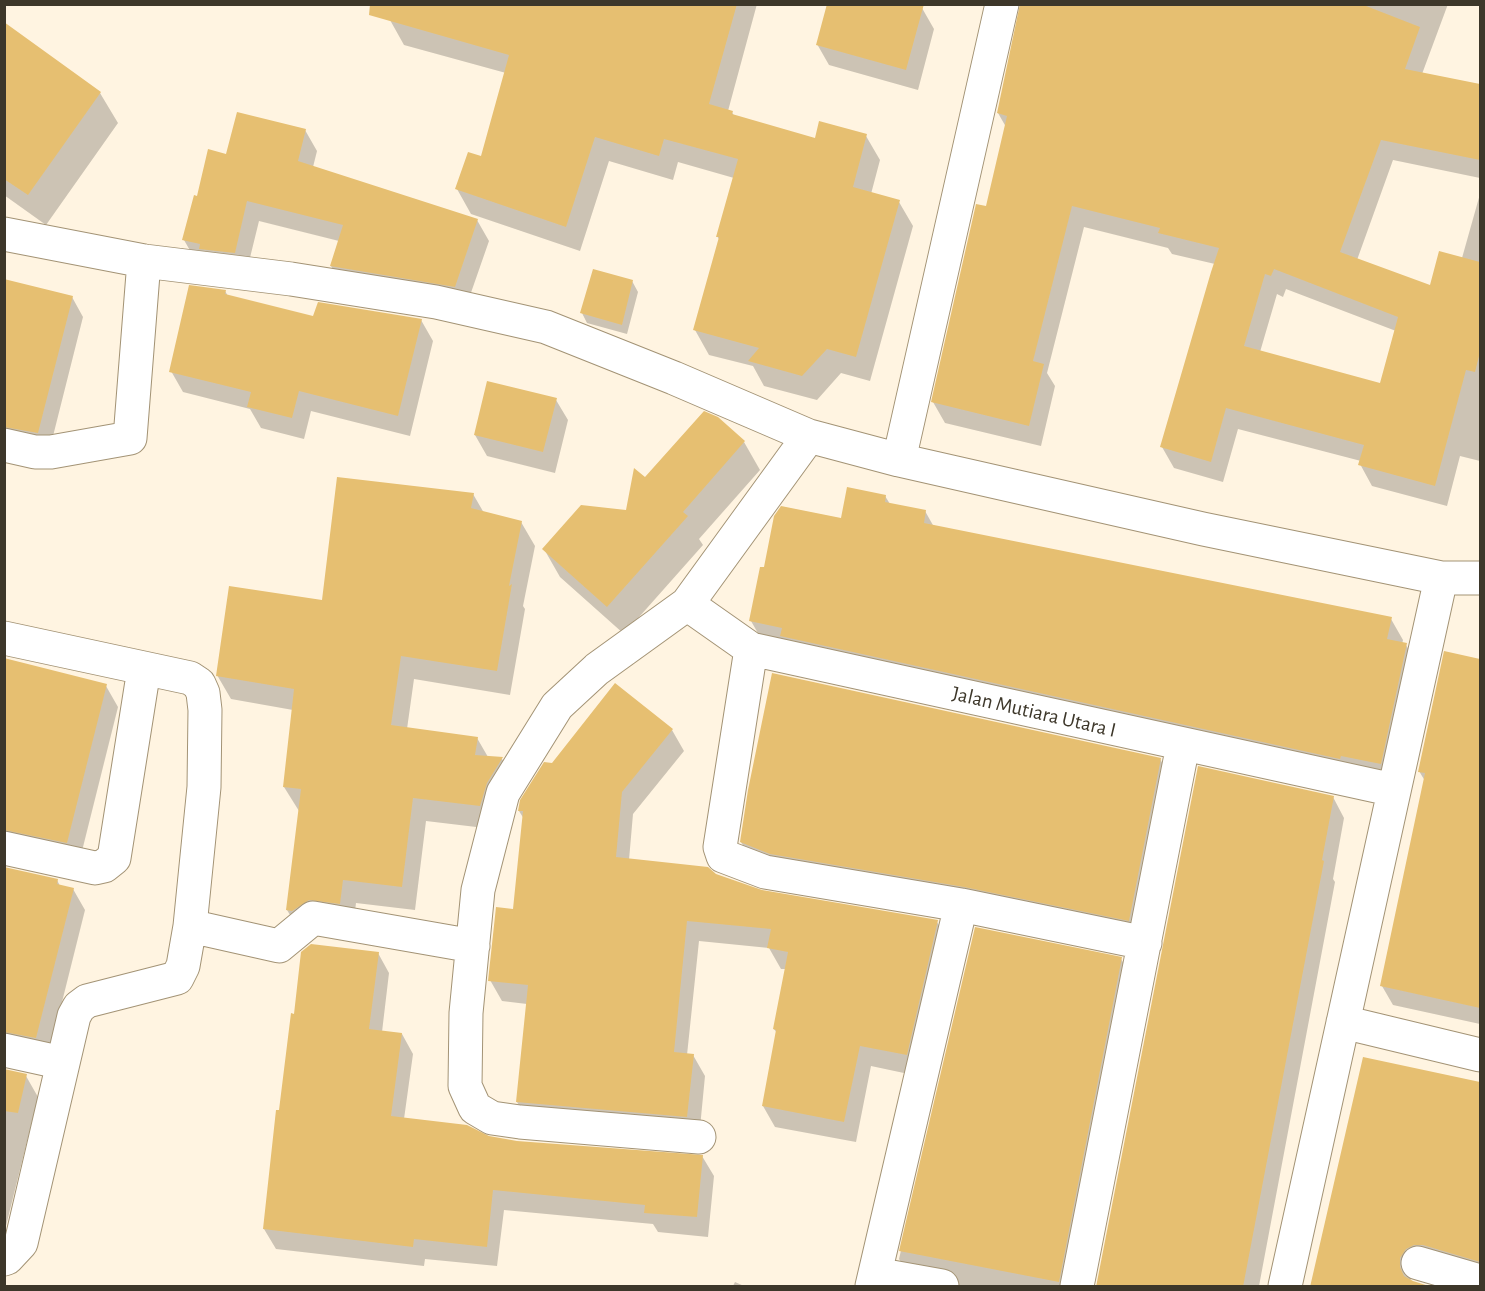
<!DOCTYPE html>
<style>
body{margin:0}
#map{position:relative;width:1485px;height:1291px;overflow:hidden;background:#fff4e1;font-family:"Alegreya Sans",sans-serif}
canvas{display:block}
.frame{position:absolute;inset:0;border:6px solid #3d372a;pointer-events:none}
</style>
<div id="map">
<canvas width="1485" height="1291"></canvas>
<div class="frame"></div>
</div>
<script>
const ctx = document.querySelector('canvas').getContext('2d');
ctx.lineJoin = 'round';
function fill(path, color) {
  ctx.fillStyle = color;
  ctx.fill(path, 'evenodd');
}
function shape(rows) {
  const path = new Path2D();
  for (const r of rows) {
    path.moveTo(r[0], r[1]);
    for (let i = 2; i < r.length; i += 2) path.lineTo(r[i], r[i + 1]);
  }
  return path;
}
function stroke(path, color, width, dash) {
  ctx.strokeStyle = color;
  ctx.lineWidth = width;
  ctx.lineCap = dash ? 'butt' : 'round';
  ctx.setLineDash(dash || []);
  ctx.stroke(path);
}
function drawText(font, color, halo, rows, align = 'center') {
  ctx.font = font + ' "Alegreya Sans",sans-serif';
  ctx.lineWidth = 4.5;
  ctx.setLineDash([]);
  ctx.textBaseline = 'middle';
  ctx.strokeStyle = halo;
  ctx.fillStyle = color;
  for (const [text, x, y, turn = 0] of rows) {
    ctx.save();
    ctx.translate(x, y);
    ctx.rotate((+turn || 0) * Math.PI / 180);
    ctx.textAlign = isNaN(turn) ? turn : align;
    if (halo) ctx.strokeText(text, 0, 0);
    ctx.fillText(text, 0, 0);
    ctx.restore();
  }
}
fill(shape([
 [508,4,757,4,728,111,732,112,734,116,816,140,866,136,880,160,871,194,899,202,913,226,870,381,841,373,817,400,764,386,753,366,709,355,695,330,720,241,717,236,734,178,678,162,673,180,609,161,580,251,471,214,457,189,482,158,506,73,404,45,390,20],
 [1021,4,1448,4,1422,74,1480,85,1480,178,1393,160,1357,260,1431,287,1462,258,1480,194,1480,461,1460,456,1447,506,1372,486,1360,464,1361,461,1238,429,1223,482,1174,468,1162,447,1215,264,1172,254,1168,248,1084,227,1047,373,1055,386,1041,446,945,423,933,402,987,208,1006,127,998,113],
 [1286,289,1396,331,1381,385,1260,352,1277,294,1283,297],
 [922,8,934,29,918,90,829,65,817,44],
 [4,24,100,93,118,123,46,225,4,195],
 [305,130,317,151,313,167,477,220,489,241,466,307,343,287,331,266,339,241,259,221,246,274,196,261,184,240,198,198,227,156],
 [4,280,72,297,83,317,49,452,4,450],
 [632,281,638,292,627,334,587,323,582,313],
 [225,291,228,296,314,318,421,320,433,341,410,436,311,411,304,439,261,428,250,409,183,392,171,371],
 [556,400,568,420,555,473,487,456,475,435],
 [744,442,760,470,699,539,703,545,624,634,560,577,544,549,628,512,645,480],
 [473,494,484,513,521,522,535,546,523,606,525,609,510,695,414,679,407,729,477,738,488,757,502,759,516,782,493,829,426,821,415,910,356,903,353,927,301,933,287,910,299,811,284,787,293,710,231,699,217,675],
 [885,496,890,504,925,511,934,527,1391,619,1403,640,1402,644,1406,645,1418,666,1392,784,763,642,751,621,765,569,842,520],
 [1445,653,1480,661,1480,1024,1393,1005,1382,986,1425,781,1419,771],
 [4,660,106,686,118,707,79,863,4,854],
 [672,730,684,751,633,814,629,860,716,875,761,892,937,922,949,942,918,1076,871,1066,856,1142,775,1127,763,1106,777,1033,774,1029,786,969,781,969,769,948,699,941,687,1055,693,1055,705,1076,699,1138,529,1123,517,1102,527,1004,502,1001,490,980,514,911,524,819,519,811,553,764],
 [1160,759,1172,780,1141,941,753,863,741,842],
 [1333,797,1344,818,1333,879,1335,882,1259,1286,1098,1286],
 [4,869,57,880,60,886,73,889,85,910,48,1058,4,1057],
 [976,929,1121,959,1133,979,1073,1286,952,1286,911,1279,899,1259],
 [378,953,389,973,382,1032,402,1034,413,1054,404,1119,488,1138,517,1142,702,1156,714,1176,708,1237,658,1232,653,1224,504,1210,497,1266,425,1259,424,1266,276,1249,264,1229,295,1015],
 [4,1071,26,1076,38,1097,4,1234],
 [1425,1074,1480,1086,1480,1264,1416,1269,1410,1281,1313,1286],
 [735,1282,744,1286,733,1286]
]), '#0003');
fill(shape([
 [370,4,737,4,709,104,733,111,732,114,815,138,819,121,867,134,853,187,900,200,856,357,827,349,802,376,748,361,759,348,693,330,719,237,716,237,738,159,664,139,659,156,595,137,566,227,455,189,468,152,481,156,509,55,369,15],
 [827,4,924,4,906,70,816,45],
 [1020,4,1361,4,1420,27,1405,69,1480,84,1480,160,1381,140,1340,252,1430,285,1439,251,1480,262,1480,352,1475,372,1466,370,1435,486,1358,465,1364,445,1226,408,1211,462,1160,447,1211,272,1219,248,1158,233,1160,228,1072,206,1033,361,1044,364,1029,426,931,402,976,204,986,206,1007,116,997,113],
 [1274,269,1398,317,1380,383,1244,346,1265,274,1271,276],
 [4,22,101,92,28,195,4,179],
 [237,112,306,129,298,161,478,219,455,287,330,266,343,225,247,201,235,253,199,249,200,244,182,240,194,195,197,196,208,149,226,154],
 [593,269,633,280,622,325,580,313],
 [4,279,73,296,38,433,4,427],
 [189,285,226,290,225,294,313,316,318,302,422,319,398,416,299,391,292,418,247,407,251,392,169,372],
 [487,381,557,398,543,452,474,435],
 [704,411,718,417,745,441,683,512,688,516,607,607,542,549,581,505,626,510,634,468,645,477],
 [337,477,474,493,471,508,522,521,509,586,512,584,497,671,401,656,391,725,478,737,475,755,503,757,487,783,480,806,413,798,402,887,343,880,340,904,309,900,292,911,286,910,301,789,283,787,294,689,216,676,229,586,322,600],
 [847,487,886,495,885,502,926,510,924,523,1392,617,1387,639,1407,643,1381,764,1341,756,1340,759,780,636,782,628,749,621,760,567,764,567,774,516,781,506,841,518],
 [1444,651,1480,659,1480,1008,1380,986,1425,773,1418,772],
 [4,658,107,684,67,843,4,830],
 [772,673,1161,758,1129,921,964,887,770,854,740,842,748,790],
 [615,683,673,729,622,792,616,857,708,867,716,874,762,890,938,920,907,1055,860,1046,844,1122,762,1106,776,1030,773,1029,788,952,767,948,771,929,687,921,674,1052,694,1054,687,1117,516,1102,528,985,488,981,496,907,513,909,523,811,518,811,520,800,544,762,552,763],
 [1198,766,1334,796,1322,860,1324,861,1243,1287,1096,1287],
 [4,867,58,879,57,884,74,888,36,1038,4,1032],
 [975,927,1122,957,1059,1282,899,1251],
 [311,944,379,952,369,1029,402,1033,391,1116,467,1125,489,1136,517,1141,703,1155,697,1217,644,1213,645,1205,493,1190,487,1247,414,1239,413,1247,263,1229,276,1110,279,1110,291,1013,294,1014,301,952],
 [1363,1057,1480,1082,1480,1262,1423,1245,1414,1245,1406,1249,1400,1258,1400,1267,1404,1276,1413,1281,1432,1287,1310,1287],
 [4,1069,27,1074,18,1113,4,1111]
]), '#e6bf71');
const minor = shape([
 [4,234,144,261,291,279,436,302,546,327,674,378,809,436,899,460,1203,529,1441,578,1480,578],
 [4,445,35,452,51,452,130,438,144,261],
 [899,460,1002,4],
 [687,604,751,649,1394,790],
 [4,638,190,678,199,684,203,693,205,710,204,787,190,926,183,966,177,978,87,1001,79,1007,74,1016,21,1243,7,1258,4,1259],
 [751,649,720,847,723,856,765,872,961,905,1145,943],
 [4,848,95,868,104,866,114,858,144,669],
 [190,926,279,946,313,918,473,946],
 [1343,1022,1480,1055],
 [4,1050,63,1063],
 [699,1137,520,1122,492,1118,475,1108,465,1086,466,1013,478,890,503,793,557,706,597,669,687,604,809,436],
 [1418,1263,1480,1281],
 [875,1274,942,1286],
 [872,1286,961,905],
 [1077,1286,1183,745],
 [1285,1286,1441,578]
]);
stroke(minor, '#a39375', 35);
stroke(minor, '#fff', 33);
drawText('21px', '#3d372a', '#fff', [
 ["Jalan Mutiara Utara I",1034,712,13]
]);
</script>
